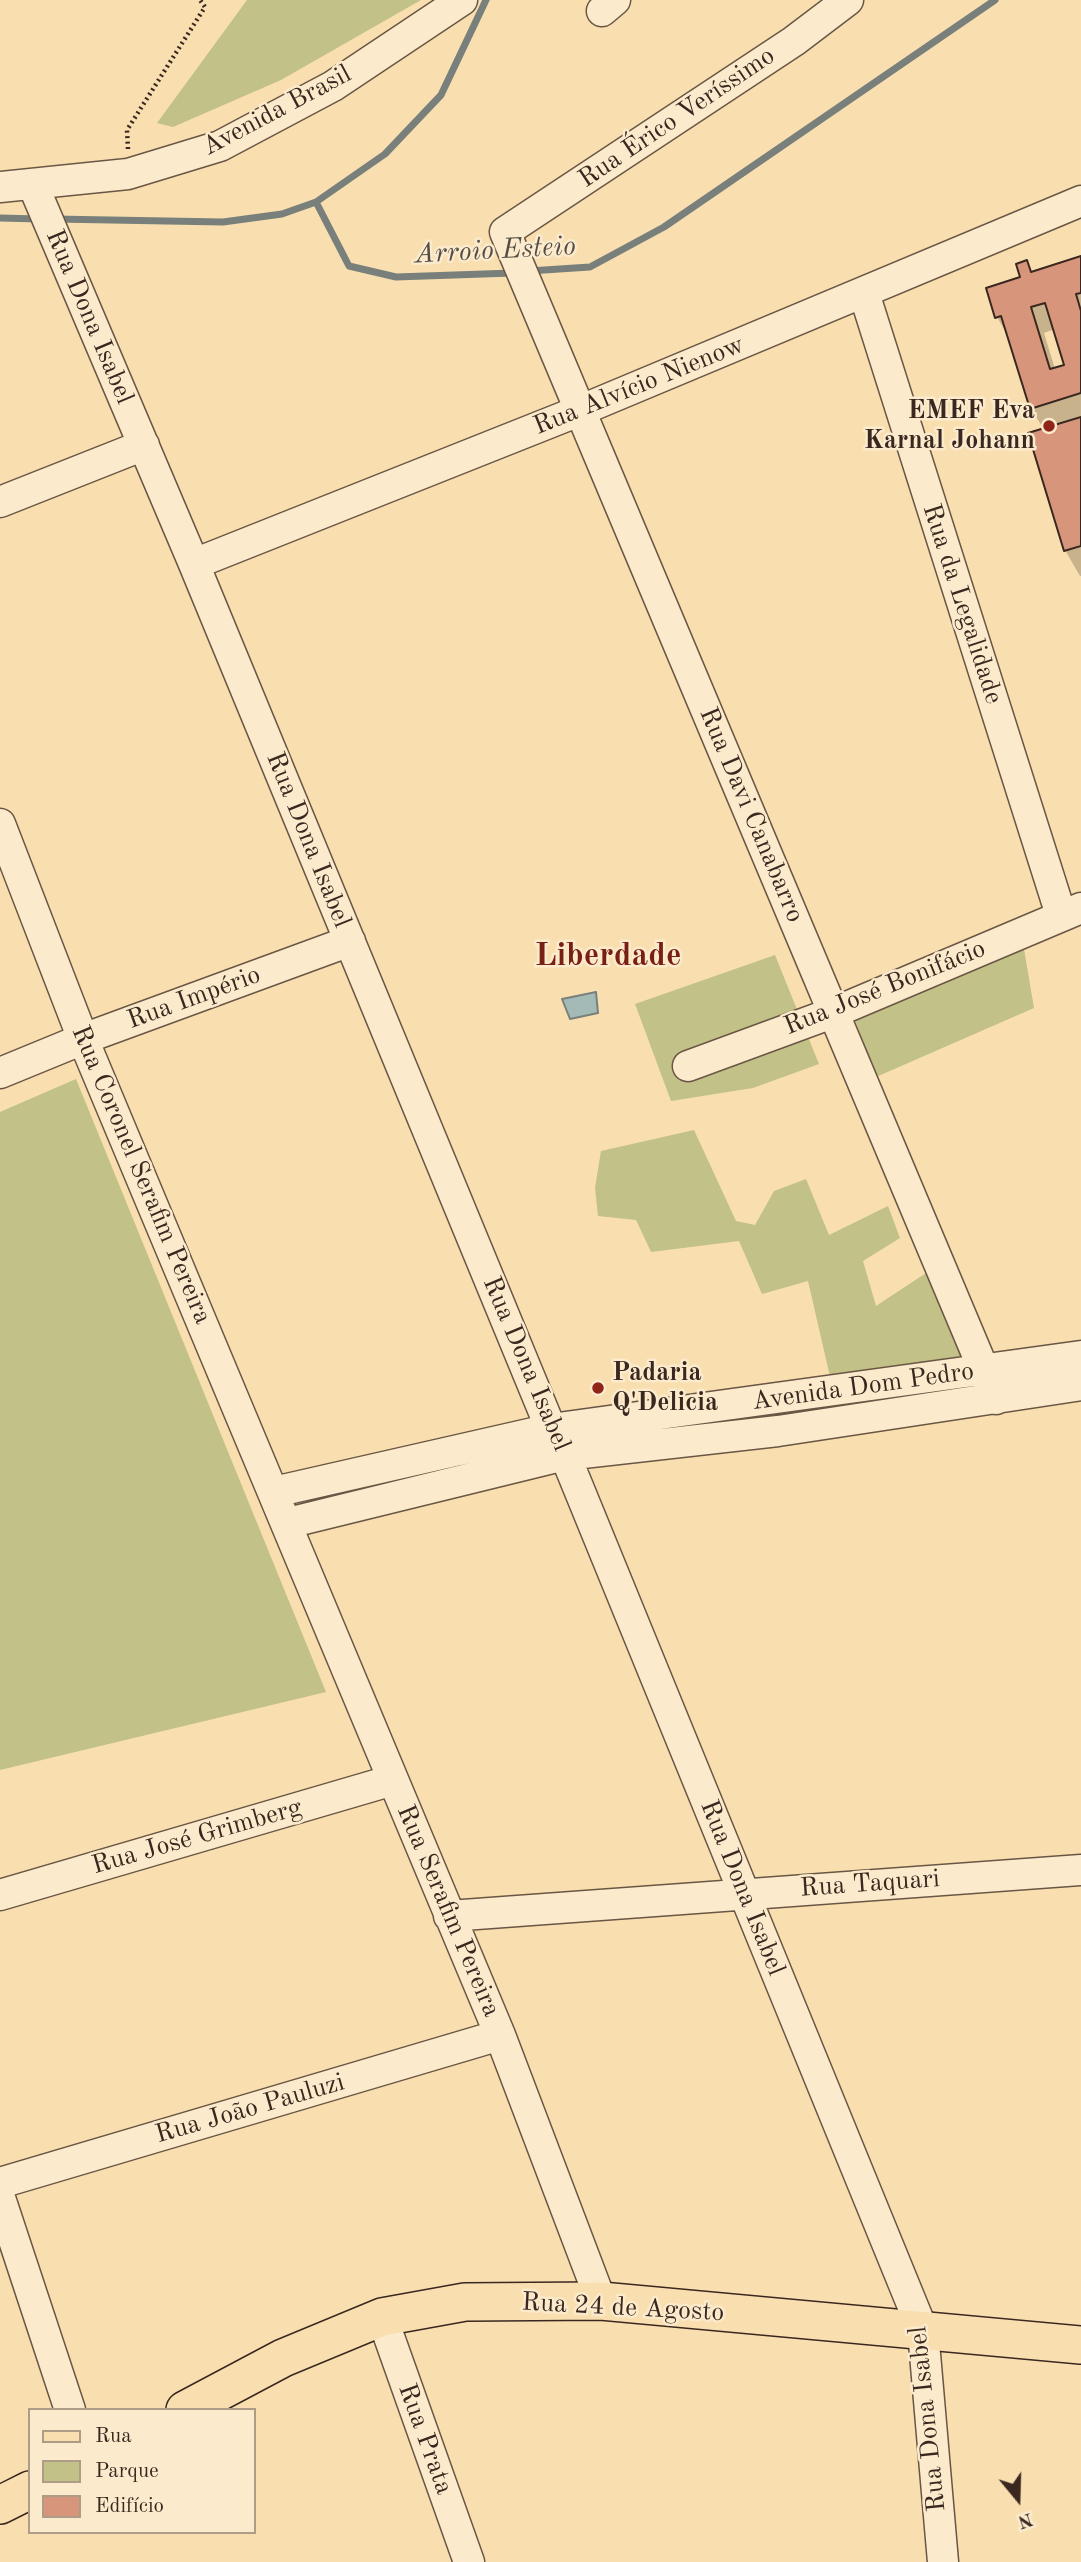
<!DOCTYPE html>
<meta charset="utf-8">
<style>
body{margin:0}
#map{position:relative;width:1081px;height:2562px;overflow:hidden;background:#f9dfb0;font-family:"Old Standard TT",serif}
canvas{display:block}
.legend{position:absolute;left:28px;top:2408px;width:228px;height:126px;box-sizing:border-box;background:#fbeacc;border:2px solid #ae9c87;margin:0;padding:9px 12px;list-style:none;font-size:21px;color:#3a2820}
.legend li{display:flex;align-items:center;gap:14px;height:35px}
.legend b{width:35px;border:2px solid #ae9c87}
.north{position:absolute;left:983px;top:2464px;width:70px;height:70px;-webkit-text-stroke:5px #fbeacc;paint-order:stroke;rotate:161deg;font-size:19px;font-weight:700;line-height:28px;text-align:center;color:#3a2820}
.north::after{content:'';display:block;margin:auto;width:24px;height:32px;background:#3a2820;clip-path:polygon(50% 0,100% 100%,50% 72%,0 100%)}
</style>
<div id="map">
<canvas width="1081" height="2562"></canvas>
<ul class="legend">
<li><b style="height:9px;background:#f9dfb0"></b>Rua</li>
<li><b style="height:19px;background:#c1c188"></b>Parque</li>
<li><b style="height:19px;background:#d7957b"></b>Edifício</li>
</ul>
<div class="north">N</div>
</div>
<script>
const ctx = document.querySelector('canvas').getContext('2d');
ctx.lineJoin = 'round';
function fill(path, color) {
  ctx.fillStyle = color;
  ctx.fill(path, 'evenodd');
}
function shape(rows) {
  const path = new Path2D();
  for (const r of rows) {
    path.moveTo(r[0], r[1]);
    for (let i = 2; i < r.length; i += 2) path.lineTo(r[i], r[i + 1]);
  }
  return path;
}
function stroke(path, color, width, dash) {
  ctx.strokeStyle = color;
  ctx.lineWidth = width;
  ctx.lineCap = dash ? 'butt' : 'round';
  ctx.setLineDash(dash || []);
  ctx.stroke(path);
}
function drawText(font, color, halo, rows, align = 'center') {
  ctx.font = font + ' "Old Standard TT",serif';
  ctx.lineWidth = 5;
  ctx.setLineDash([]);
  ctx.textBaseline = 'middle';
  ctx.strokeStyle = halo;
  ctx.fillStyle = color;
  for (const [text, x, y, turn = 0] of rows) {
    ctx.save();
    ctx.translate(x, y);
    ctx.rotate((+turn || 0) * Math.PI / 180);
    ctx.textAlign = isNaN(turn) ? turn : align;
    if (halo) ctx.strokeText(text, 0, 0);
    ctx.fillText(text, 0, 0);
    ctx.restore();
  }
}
fill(shape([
 [247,0,421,0,281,80,173,127,157,123],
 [1023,943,1034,1008,876,1077,853,1015],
 [775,955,819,1064,753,1088,671,1101,635,1004],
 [76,1079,326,1692,0,1770,0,1112],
 [694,1130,736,1221,755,1225,774,1191,806,1179,829,1235,888,1206,900,1238,863,1261,876,1306,932,1269,976,1370,831,1381,808,1281,762,1294,739,1241,651,1252,636,1220,598,1216,595,1188,601,1151]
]), '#c1c188');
const water = shape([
 [596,992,598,1013,570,1019,562,999,596,992]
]);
fill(water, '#a3bab7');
stroke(water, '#79807b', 2);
fill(shape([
 [1081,258,1081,576,1080,576,1065,550,1044,430,1031,408,1011,341,997,317,1022,279,1026,263,1033,273],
 [1055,329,1067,366,1055,369,1044,333]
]), '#0003');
stroke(shape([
 [316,202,349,266,396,277,513,273],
 [0,218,39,219],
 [54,219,223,222,282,214,316,202,385,154,441,95,486,0],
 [529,271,590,267,664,227,995,0]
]), '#79807b', 7);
const building = shape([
 [1081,256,1081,293,1076,294,1081,311,1081,393,1030,409,1001,316,995,318,986,288,1020,277,1016,264,1027,260,1031,272,1081,256],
 [1045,303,1064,365,1050,369,1031,307,1045,303],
 [1081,417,1081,546,1064,551,1028,433,1081,417]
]);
fill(building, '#d7957b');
stroke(building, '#3a2820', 2);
const minor = shape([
 [848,0,794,41,505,232,996,1399],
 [602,11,615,0],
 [33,185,194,564,551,1429,565,1455,923,2331,943,2562],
 [0,187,128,174,220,146,333,86,462,0],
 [864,293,1061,915],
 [0,502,144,445],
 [194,564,579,411,1081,201],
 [0,824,83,1039,500,2035,601,2301],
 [688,1066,835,1012,1081,908],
 [0,1073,83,1039,350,941],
 [274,1492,551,1429,1081,1356],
 [288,1523,565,1455,778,1431,1081,1385],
 [0,1895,393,1780],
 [449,1916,1081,1870],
 [0,2183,500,2035],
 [0,2198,70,2410],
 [382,2317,469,2562]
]);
const major = shape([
 [185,2410,283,2358,382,2317,465,2302,601,2301,1081,2345],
 [0,2505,30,2490]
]);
stroke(minor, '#6a5644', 33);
stroke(major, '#3a2820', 40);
stroke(shape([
 [128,149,127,130,205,7,200,0]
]), '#3a2820', 4.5, [2, 3.5]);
stroke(minor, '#fbeacc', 30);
stroke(major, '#f9dfb0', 37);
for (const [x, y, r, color] of [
 [1049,426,7,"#8f2418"],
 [598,1388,7,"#8f2418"]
]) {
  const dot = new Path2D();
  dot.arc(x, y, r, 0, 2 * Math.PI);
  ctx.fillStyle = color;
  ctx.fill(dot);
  stroke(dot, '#fbeacc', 2.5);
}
drawText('26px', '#3a2820', '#fbeacc', [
 ["Avenida Brasil",277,111,-28],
 ["Rua Érico Veríssimo",677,118,-34],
 ["Rua Dona Isabel",89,317,67],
 ["Rua Alvício Nienow",639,386,-22],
 ["Rua da Legalidade",962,604,72],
 ["Rua Davi Canabarro",751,815,67],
 ["Rua Dona Isabel",308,840,68],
 ["Rua José Bonifácio",885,988,-22],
 ["Rua Império",194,998,-20],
 ["Rua Coronel Serafim Pereira",141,1175,67],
 ["Rua Dona Isabel",526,1364,67],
 ["Avenida Dom Pedro",863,1387,-8],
 ["Rua José Grimberg",197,1837,-16],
 ["Rua Taquari",870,1884,-4],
 ["Rua Dona Isabel",742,1888,68],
 ["Rua Serafim Pereira",448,1911,67],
 ["Rua João Pauluzi",250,2109,-16],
 ["Rua 24 de Agosto",623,2308,3],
 ["Rua Dona Isabel",928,2419,-96],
 ["Rua Prata",425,2439,70]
]);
drawText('bold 26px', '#3a2820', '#fbeacc', [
 ["EMEF Eva",1035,411],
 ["Karnal Johann",1035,441],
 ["Padaria",612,1373,"left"],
 ["Q'Delicia",612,1403,"left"]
], 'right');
drawText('italic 28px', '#544c46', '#fbeacc', [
 ["Arroio Esteio",495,251,-3]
]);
drawText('bold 33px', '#7a1f14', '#fbeacc', [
 ["Liberdade",608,956]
]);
</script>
